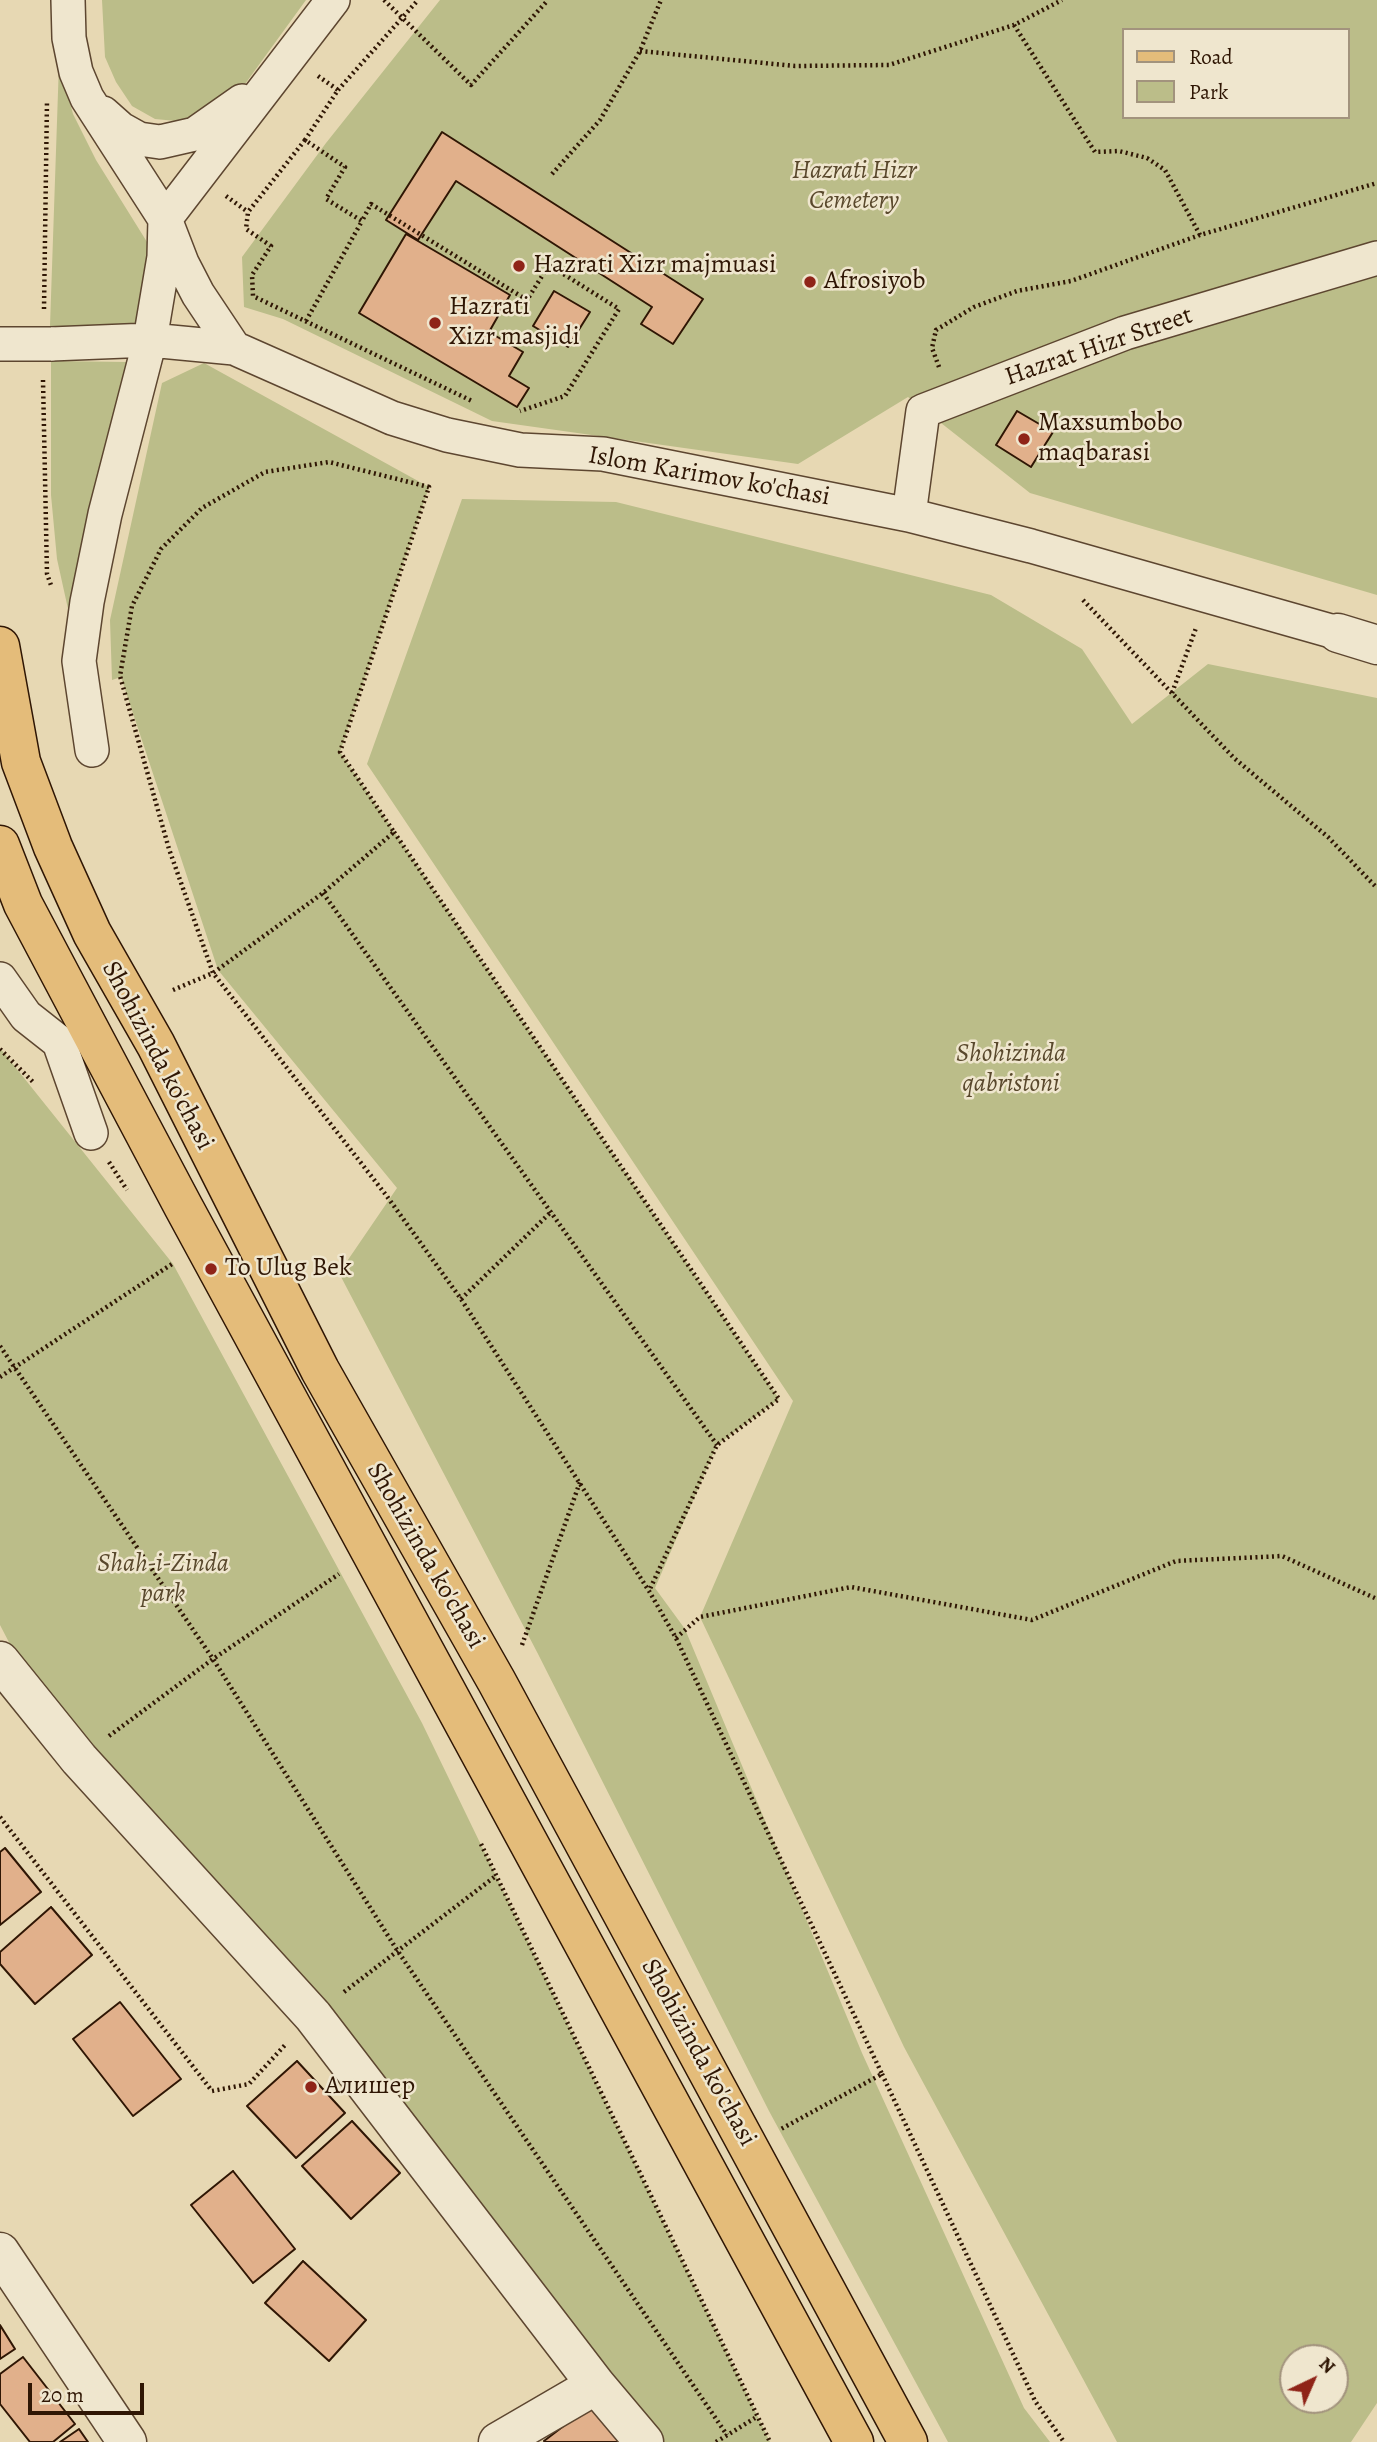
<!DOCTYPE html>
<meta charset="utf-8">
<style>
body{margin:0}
#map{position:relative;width:1377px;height:2442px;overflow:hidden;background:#e7d8b3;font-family:Alegreya,serif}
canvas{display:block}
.legend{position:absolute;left:1122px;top:28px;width:228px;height:91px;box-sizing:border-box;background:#efe6ce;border:2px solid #a2937d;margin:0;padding:9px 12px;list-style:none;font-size:21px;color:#2f1604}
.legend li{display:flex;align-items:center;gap:14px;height:35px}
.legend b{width:35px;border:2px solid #a2937d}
.north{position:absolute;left:1279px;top:2344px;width:70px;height:70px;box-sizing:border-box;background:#efe6ce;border:2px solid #a2937d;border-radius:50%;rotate:44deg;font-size:19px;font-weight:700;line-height:28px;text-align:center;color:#2f1604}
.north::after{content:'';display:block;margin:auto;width:24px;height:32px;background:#8f2418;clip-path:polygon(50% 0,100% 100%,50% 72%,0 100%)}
.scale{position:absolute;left:28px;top:2383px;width:116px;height:32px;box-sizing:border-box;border:4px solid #2f1604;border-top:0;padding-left:9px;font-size:21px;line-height:24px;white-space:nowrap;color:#2f1604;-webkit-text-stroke:5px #efe6ce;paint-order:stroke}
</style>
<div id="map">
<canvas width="1377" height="2442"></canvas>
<ul class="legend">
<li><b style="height:9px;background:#e4bc7a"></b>Road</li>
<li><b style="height:19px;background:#bbbd89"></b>Park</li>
</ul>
<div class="north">N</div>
<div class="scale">20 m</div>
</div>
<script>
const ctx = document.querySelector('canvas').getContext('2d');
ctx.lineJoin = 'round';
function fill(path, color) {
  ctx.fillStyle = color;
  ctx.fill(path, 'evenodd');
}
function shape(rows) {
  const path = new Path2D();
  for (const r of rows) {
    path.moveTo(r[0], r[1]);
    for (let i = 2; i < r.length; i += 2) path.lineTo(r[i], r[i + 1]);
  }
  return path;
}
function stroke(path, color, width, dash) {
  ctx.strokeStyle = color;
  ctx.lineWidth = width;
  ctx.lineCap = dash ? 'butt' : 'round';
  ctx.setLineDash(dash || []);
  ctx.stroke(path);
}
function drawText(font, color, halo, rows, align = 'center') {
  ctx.font = font + ' Alegreya,serif';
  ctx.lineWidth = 5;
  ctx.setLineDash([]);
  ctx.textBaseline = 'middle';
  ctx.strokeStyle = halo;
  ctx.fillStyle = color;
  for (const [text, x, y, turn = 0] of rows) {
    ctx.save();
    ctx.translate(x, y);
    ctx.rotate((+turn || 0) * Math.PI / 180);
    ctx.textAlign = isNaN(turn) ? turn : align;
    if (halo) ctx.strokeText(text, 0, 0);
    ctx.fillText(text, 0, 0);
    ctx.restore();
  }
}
fill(shape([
 [102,0,306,0,245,84,224,101,200,115,176,121,155,119,132,106,116,82,105,57],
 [440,0,1377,0,1377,595,1030,493,908,397,798,464,492,421,283,319,244,307,242,257,326,143],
 [1123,30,1347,30,1347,117,1123,117],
 [59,63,73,114,96,160,152,250,140,332,50,326],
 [51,361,129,362,72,627,57,559,51,495],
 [204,363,429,487,340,752,779,1399,717,1445,655,1588,685,1629,862,2053,1024,2408,1050,2442,948,2442,769,2111,537,1652,339,1273,397,1188,218,970,121,677,112,680,110,620,162,383],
 [462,499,616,502,991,595,1082,649,1132,724,1208,664,1377,698,1377,2403,1351,2442,1117,2442,904,2047,700,1617,793,1401,367,764],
 [1293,2358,1335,2358,1335,2400,1293,2400],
 [0,1048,173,1264,422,1723,770,2442,656,2442,13,1650,0,1625]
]), '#bbbd89');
const building = shape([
 [442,132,703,299,673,344,641,324,652,307,456,181,418,240,386,220,442,132],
 [406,234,510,295,489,332,523,352,509,376,529,388,517,407,359,313,406,234],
 [554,291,590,312,568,347,533,326,554,291],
 [1017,411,1053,432,1031,467,996,445,1017,411],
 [5,1848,41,1892,0,1925,0,1852,5,1848],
 [51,1907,92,1955,35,2004,0,1964,0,1952,51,1907],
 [120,2002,181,2079,133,2116,73,2039,120,2002],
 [297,2061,345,2113,296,2158,247,2106,297,2061],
 [352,2121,400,2173,351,2219,302,2166,352,2121],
 [233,2171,295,2249,253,2283,191,2205,233,2171],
 [303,2261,366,2320,329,2361,265,2303,303,2261],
 [0,2325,15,2349,0,2359,0,2325],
 [23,2357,75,2424,53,2442,30,2442,0,2404,0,2374,23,2357],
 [599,2399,631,2442,545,2442,544,2441,599,2399],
 [79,2429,88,2442,60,2442,79,2429]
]);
fill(building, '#e1b08b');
stroke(building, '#2f1604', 2);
const pedestrian = shape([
 [68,0,69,38,76,72,87,98,165,219,182,263,198,294,234,348],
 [103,113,121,129,139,139,160,142,195,134,242,101],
 [51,344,150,340,234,348,392,418,447,435,520,450,603,454,909,515,1031,546,1338,633],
 [909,515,923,411,1125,333,1377,258],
 [92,750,79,661,87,602,105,514,150,340,164,257,165,219,333,0],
 [0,979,26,1016,59,1042,91,1133]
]);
const minor = shape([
 [1338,633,1377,645],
 [0,1661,79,1759,313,2016,596,2385,644,2442],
 [0,2252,127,2442],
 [498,2442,596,2385]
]);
const primary = shape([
 [0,646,21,762,53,847,92,933,156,1045,320,1370,497,1682,908,2442],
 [0,845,23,904,183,1206,854,2442]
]);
stroke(pedestrian, '#5d4630', 36);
stroke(minor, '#5d4630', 41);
stroke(primary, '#2f1604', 41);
stroke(shape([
 [384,0,471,85,548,0],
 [1014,25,1095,152,1119,151,1147,158,1165,170,1200,235,1377,183],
 [640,51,795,66,889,65,1014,25,1062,0],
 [318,76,338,90,305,140,345,167,326,199,362,221,371,204,527,300,549,265,619,309,565,396,520,411],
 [338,90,418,0],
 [305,140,248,212,246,229,271,246,252,275,253,296,472,401],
 [552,174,600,120,640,51,661,0],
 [226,196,248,212],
 [44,309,47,100],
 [306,321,362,221],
 [939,367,932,348,936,330,974,307,1017,291,1071,281,1200,235],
 [43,380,47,574,52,588],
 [1083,600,1234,758,1328,837,1377,888],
 [1172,693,1196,628],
 [394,832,779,1399,717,1445,649,1591],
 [323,893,717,1445],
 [173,990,213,973,323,893,394,832,340,752,429,487,329,462,265,472,202,508,161,549,132,606,120,676,169,849,213,973,386,1195,461,1299,649,1591,676,1638,882,2074,781,2129],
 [0,1049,34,1083],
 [109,1162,127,1190],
 [461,1299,552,1211],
 [0,1346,213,1659,397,1950,727,2435],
 [0,1377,172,1264],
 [676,1638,700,1617,851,1587,1032,1620,1176,1561,1282,1556,1377,1599],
 [522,1645,580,1482],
 [109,1736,213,1659,339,1574],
 [0,1817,212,2091,249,2084,286,2044],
 [481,1844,770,2442],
 [344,1992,497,1875],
 [882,2074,1035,2401,1064,2442],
 [716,2442,755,2418]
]), '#2f1604', 4.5, [2, 3.5]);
stroke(pedestrian, '#efe6ce', 33);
stroke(minor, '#efe6ce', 38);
stroke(primary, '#e4bc7a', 38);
const pedestrianBridge = shape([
 [0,344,51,344]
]);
stroke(pedestrianBridge, '#5d4630', 36, []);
stroke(pedestrianBridge, '#efe6ce', 33);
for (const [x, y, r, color] of [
 [519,266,7,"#8f2418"],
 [810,282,7,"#8f2418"],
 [435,323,7,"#8f2418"],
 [1024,439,7,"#8f2418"],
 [211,1269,7,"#8f2418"],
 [311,2087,7,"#8f2418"]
]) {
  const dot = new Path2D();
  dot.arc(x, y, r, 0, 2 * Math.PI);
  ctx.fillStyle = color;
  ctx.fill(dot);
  stroke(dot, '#efe6ce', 2.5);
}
drawText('italic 26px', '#59482c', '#efe6ce', [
 ["Hazrati Hizr",854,172],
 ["Cemetery",854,202],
 ["Shohizinda",1011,1055],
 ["qabristoni",1011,1085],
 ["Shah-i-Zinda",163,1565],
 ["park",163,1595]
]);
drawText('26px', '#2f1604', '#efe6ce', [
 ["Hazrati Xizr majmuasi",533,266],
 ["Afrosiyob",824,282],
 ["Hazrati",449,308],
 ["Xizr masjidi",449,338],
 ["Maxsumbobo",1038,424],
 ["maqbarasi",1038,454],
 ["To Ulug Bek",225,1269],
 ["Алишер",325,2087]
], 'left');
drawText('26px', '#2f1604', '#efe6ce', [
 ["Hazrat Hizr Street",1099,347,-19],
 ["Islom Karimov ko'chasi",709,477,10],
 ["Shohizinda ko'chasi",157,1056,62],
 ["Shohizinda ko'chasi",425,1556,60],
 ["Shohizinda ko'chasi",698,2053,61]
]);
</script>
